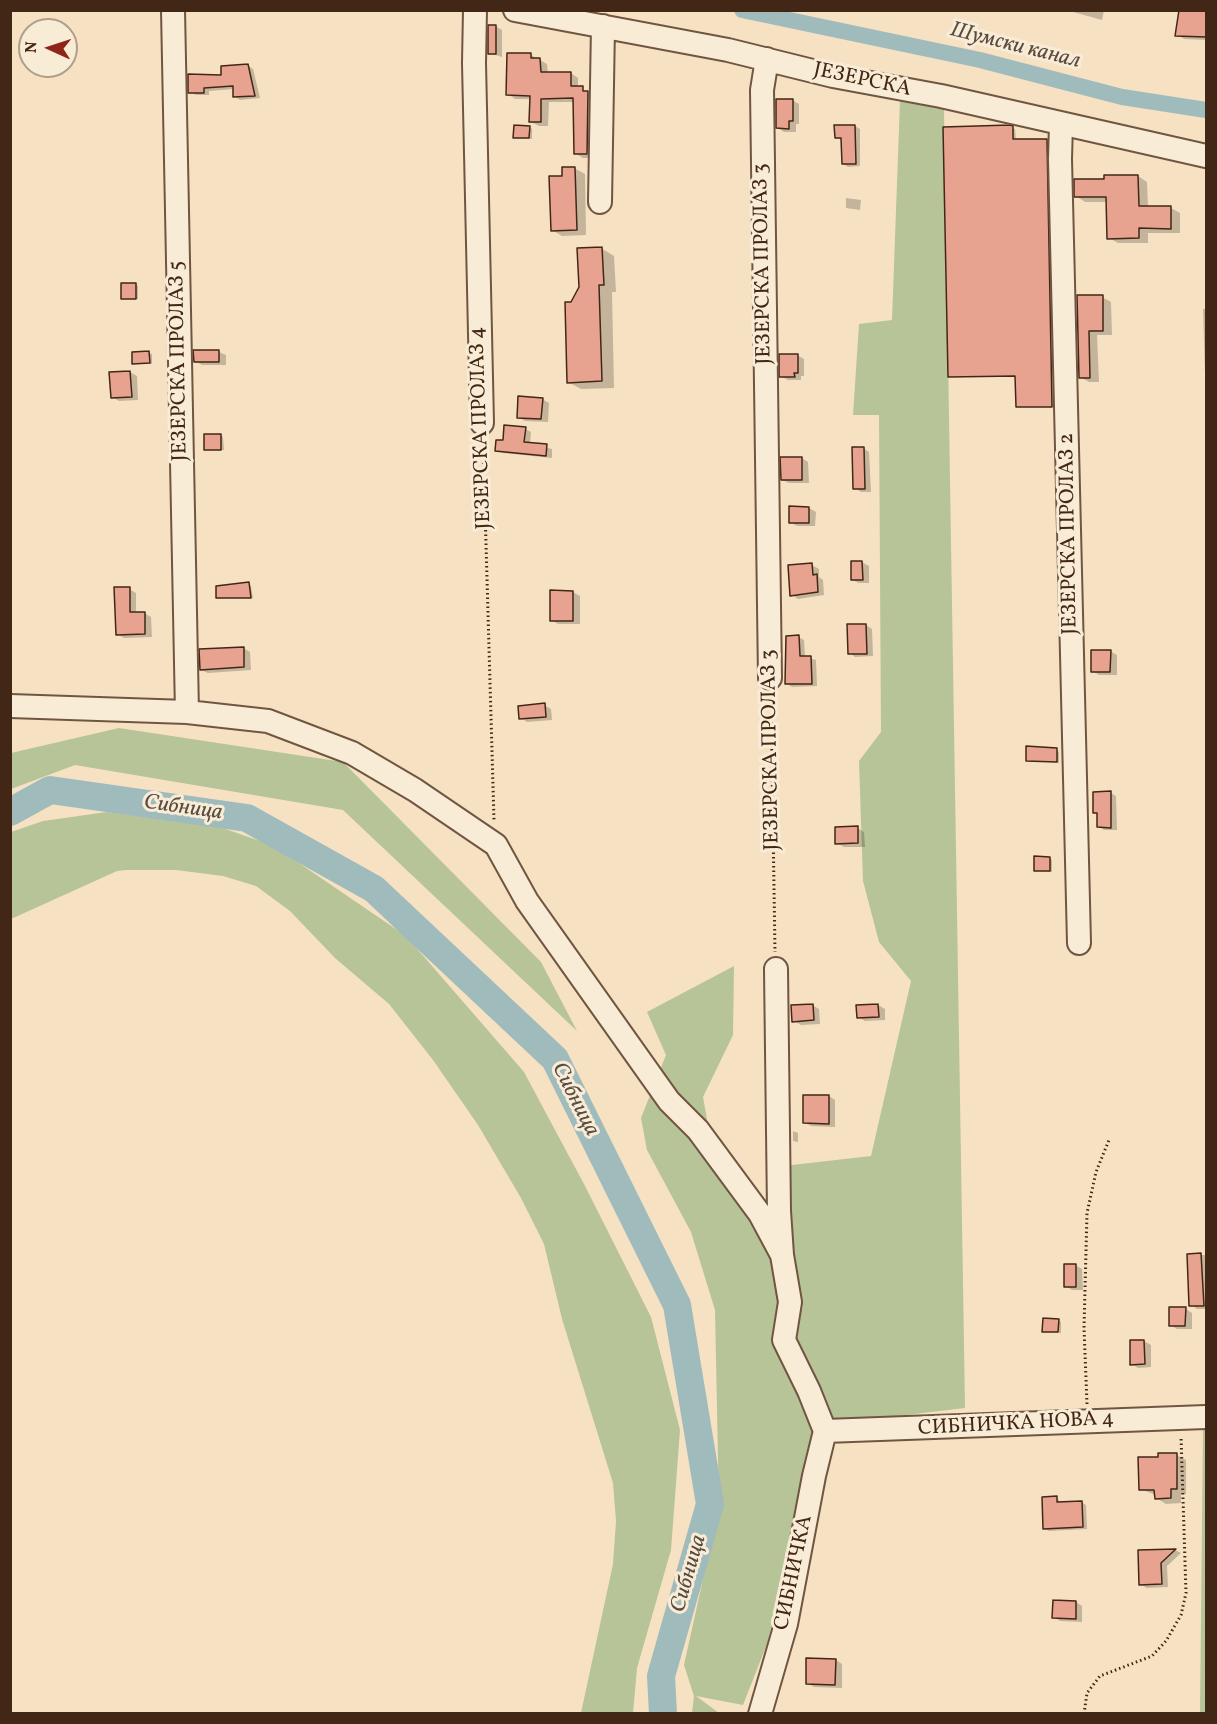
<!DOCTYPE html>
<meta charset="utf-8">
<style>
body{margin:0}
#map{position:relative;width:1217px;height:1724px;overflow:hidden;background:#f6e1c2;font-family:Vollkorn,serif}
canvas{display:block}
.frame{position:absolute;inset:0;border:12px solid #432716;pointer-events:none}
.north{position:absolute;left:18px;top:18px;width:60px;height:60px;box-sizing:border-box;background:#f9ecd7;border:2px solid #b09d8a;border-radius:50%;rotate:273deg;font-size:16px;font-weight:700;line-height:24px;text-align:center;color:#432716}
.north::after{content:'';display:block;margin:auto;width:21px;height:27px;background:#8f2418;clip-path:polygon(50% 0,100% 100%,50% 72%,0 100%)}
</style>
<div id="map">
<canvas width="1217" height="1724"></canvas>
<div class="frame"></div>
<div class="north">N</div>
</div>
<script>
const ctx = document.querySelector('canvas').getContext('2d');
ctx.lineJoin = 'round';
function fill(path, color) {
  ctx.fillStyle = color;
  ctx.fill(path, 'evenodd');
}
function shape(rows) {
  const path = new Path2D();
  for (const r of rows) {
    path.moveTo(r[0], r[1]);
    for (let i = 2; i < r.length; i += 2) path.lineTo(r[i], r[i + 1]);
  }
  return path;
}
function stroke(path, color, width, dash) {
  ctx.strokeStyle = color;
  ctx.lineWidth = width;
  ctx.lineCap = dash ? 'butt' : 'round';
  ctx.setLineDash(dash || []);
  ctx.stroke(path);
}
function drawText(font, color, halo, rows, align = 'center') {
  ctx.font = font + ' Vollkorn,serif';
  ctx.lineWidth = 6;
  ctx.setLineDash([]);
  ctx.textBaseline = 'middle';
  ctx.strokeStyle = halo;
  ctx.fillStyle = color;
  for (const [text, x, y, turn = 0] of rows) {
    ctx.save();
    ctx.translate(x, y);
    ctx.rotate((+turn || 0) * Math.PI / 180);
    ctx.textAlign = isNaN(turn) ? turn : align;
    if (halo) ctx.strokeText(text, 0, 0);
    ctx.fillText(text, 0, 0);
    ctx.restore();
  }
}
fill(shape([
 [900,101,944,109,965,1408,839,1423,819,1444,767,1644,743,1705,696,1696,719,1713,692,1713,694,1696,684,1665,719,1507,715,1310,691,1232,647,1150,641,1118,666,1055,647,1012,734,966,733,1035,703,1097,711,1141,770,1213,766,1168,871,1156,911,981,879,942,863,881,859,761,881,732,879,415,853,415,859,324,892,320],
 [119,728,343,762,541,962,577,1031,343,810,75,765,11,789,11,753],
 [107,812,220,827,274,846,406,936,524,1072,585,1186,651,1317,680,1430,671,1550,637,1668,633,1713,581,1713,613,1564,616,1521,613,1483,562,1319,544,1244,521,1198,478,1125,433,1060,389,1004,335,958,290,911,256,886,223,876,176,870,127,870,117,871,11,919,11,832,43,821],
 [1203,1429,1206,1429,1206,1714,1200,1713]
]), '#b6c498');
fill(shape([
 [1066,10,1104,10,1102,20],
 [1180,10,1206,10,1206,40,1184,39,1177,35],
 [495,26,502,30,502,57,489,53],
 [531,55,547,64,548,73,571,73,578,78,578,88,596,97,595,158,583,158,575,153,575,102,549,102,548,126,539,126,531,122,531,99,515,99,508,94],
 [247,65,253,69,260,98,240,100,234,96,234,89,209,91,209,95,196,95,190,92],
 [792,100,799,104,799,124,796,124,796,132,784,132,778,128],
 [855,126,860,129,860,166,848,167,843,164,841,140,836,137],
 [529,127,532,129,532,139,515,137],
 [1012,128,1015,129,1016,140,1050,142,1055,407,1017,406,1017,377,950,376],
 [574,168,585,174,586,235,562,236,552,230],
 [1138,176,1147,182,1148,207,1171,208,1180,213,1180,233,1148,233,1148,243,1118,243,1109,238,1108,202,1085,202,1076,196,1076,180],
 [846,198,861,200,860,210,846,208],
 [601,248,614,256,616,292,612,292,614,388,581,389,568,382,572,303],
 [135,284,138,286,138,299,122,298],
 [1078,297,1102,297,1111,302,1112,335,1097,335,1099,382,1089,382,1080,377],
 [1203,309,1206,309,1206,375,1205,374],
 [219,352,226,355,226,365,202,365,195,361],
 [149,353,152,354,152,364,134,363],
 [797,355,804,359,804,376,801,376,801,380,788,380,781,376],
 [130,372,137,376,138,400,119,401,112,397],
 [542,399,549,403,548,422,525,421,518,417],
 [525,429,531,432,530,444,552,449,552,458,503,453,497,450],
 [220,435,223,437,224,450,206,449],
 [863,448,869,452,871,492,861,492,855,488],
 [802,458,808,462,809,483,789,483,782,480],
 [809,508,816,512,815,526,797,526,790,522],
 [862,562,869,566,869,583,859,583,852,580],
 [812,565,819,569,819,577,823,580,824,595,798,599,792,595],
 [249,584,251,586,253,598,217,597],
 [129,589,136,593,136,613,144,613,151,617,152,637,124,638,117,634],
 [573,592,580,596,580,624,558,624,551,620],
 [866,625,872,629,873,656,855,657,850,653],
 [798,637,804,640,805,657,816,660,817,686,792,687,787,684],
 [243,648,250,652,251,670,208,673,201,670],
 [1110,651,1117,655,1117,675,1099,675,1092,671],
 [544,705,551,709,552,720,527,722,521,718],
 [1056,750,1059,752,1059,763,1028,760],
 [1111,793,1116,796,1117,830,1104,830,1098,826,1099,814,1094,812],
 [857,828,864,832,865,847,844,847,837,843],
 [1049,858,1052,860,1052,872,1035,870],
 [812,1005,819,1009,820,1024,801,1025,794,1021],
 [878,1005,885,1009,885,1020,865,1021,858,1017],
 [829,1096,835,1100,835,1127,811,1126,804,1122],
 [793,1131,798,1133,798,1142,793,1141],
 [1205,1237,1206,1237,1206,1309,1197,1309,1191,1305,1189,1255,1206,1255],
 [1075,1265,1082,1269,1083,1290,1072,1290,1066,1286],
 [1186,1309,1192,1313,1192,1329,1177,1329,1170,1325],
 [1058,1320,1061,1322,1061,1333,1044,1331],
 [1144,1341,1151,1345,1151,1367,1138,1368,1132,1364],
 [1176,1455,1186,1460,1186,1494,1181,1494,1181,1503,1166,1504,1156,1498,1156,1495,1140,1489,1159,1458],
 [1057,1498,1061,1503,1081,1502,1086,1505,1087,1529,1049,1531,1045,1529],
 [1175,1550,1181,1553,1167,1566,1168,1587,1147,1588,1140,1584,1139,1551],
 [1076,1602,1082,1606,1082,1622,1060,1621,1054,1617],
 [836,1660,842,1664,842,1688,814,1687,807,1683]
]), '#0003');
stroke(shape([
 [742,10,980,60,1122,97,1206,110]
]), '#a0bbbc', 16);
stroke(shape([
 [10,812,50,790,247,818,374,889,555,1059,677,1305,710,1504,661,1676,663,1714]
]), '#a0bbbc', 28);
const building = shape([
 [1179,10,1206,10,1206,37,1175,36,1179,10],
 [488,25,496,25,496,54,488,54,488,25],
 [507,53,531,53,531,58,540,58,541,72,571,72,571,86,583,86,583,91,588,91,587,154,574,154,573,98,541,99,541,122,529,122,530,96,506,95,507,53],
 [248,64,255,96,233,97,233,86,204,88,204,93,188,93,188,74,221,75,221,66,248,64],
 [776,99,793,99,793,121,789,121,789,129,776,128,776,99],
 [514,125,530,126,529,138,513,138,514,125],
 [834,125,855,125,856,164,842,164,841,138,835,138,834,125],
 [1010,125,1013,126,1013,139,1047,139,1052,407,1016,407,1015,376,948,377,943,127,1010,125],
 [562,167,575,167,577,230,551,231,549,176,562,176,562,167],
 [1104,175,1138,175,1139,206,1171,206,1171,229,1139,228,1139,238,1107,239,1106,197,1074,197,1074,179,1104,179,1104,175],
 [602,247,604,285,599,285,602,381,567,383,565,302,571,302,579,287,577,248,602,247],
 [121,283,136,283,136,299,121,299,121,283],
 [1077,295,1103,295,1103,331,1089,331,1090,378,1079,378,1077,295],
 [193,350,219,350,219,362,194,362,193,350],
 [149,351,150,363,132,364,132,352,149,351],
 [779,354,798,354,798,373,794,373,795,377,779,377,779,354],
 [130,371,132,397,111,398,109,372,130,371],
 [518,396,543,398,541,419,517,418,518,396],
 [504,425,526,427,524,442,547,444,546,456,495,451,496,440,503,440,504,425],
 [204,434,221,434,221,450,204,450,204,434],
 [852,447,864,447,865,489,853,489,852,447],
 [780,457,802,457,802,480,781,480,780,457],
 [789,506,809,507,809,523,789,523,789,506],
 [851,561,862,561,863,580,851,580,851,561],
 [812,563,813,575,817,574,818,592,790,596,788,565,812,563],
 [249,582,251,598,216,598,216,586,249,582],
 [114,587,130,587,130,612,145,612,145,634,116,635,114,587],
 [550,590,573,591,573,621,550,621,550,590],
 [847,624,866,624,867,654,848,654,847,624],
 [799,635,800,656,811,656,812,684,785,684,786,636,799,635],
 [244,647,244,667,200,670,199,649,244,647],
 [1091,650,1111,650,1110,672,1091,672,1091,650],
 [545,703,546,717,519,719,518,706,545,703],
 [1026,746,1057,748,1057,762,1026,761,1026,746],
 [1111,791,1111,828,1097,827,1097,813,1093,813,1093,792,1111,791],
 [858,826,858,843,835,844,835,827,858,826],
 [1034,856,1050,857,1050,871,1034,871,1034,856],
 [813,1004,814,1020,792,1022,791,1005,813,1004],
 [878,1004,879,1017,857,1018,856,1005,878,1004],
 [803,1095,829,1095,829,1124,803,1123,803,1095],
 [1201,1253,1204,1306,1189,1306,1187,1254,1201,1253],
 [1064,1264,1076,1264,1076,1287,1064,1287,1064,1264],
 [1169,1307,1186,1307,1185,1326,1169,1326,1169,1307],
 [1043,1318,1059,1319,1058,1332,1042,1332,1043,1318],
 [1130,1340,1144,1340,1145,1364,1130,1365,1130,1340],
 [1158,1453,1177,1453,1177,1489,1171,1489,1171,1498,1155,1499,1154,1490,1139,1490,1138,1457,1158,1457,1158,1453],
 [1057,1496,1057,1502,1082,1501,1083,1527,1043,1529,1042,1497,1057,1496],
 [1176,1549,1161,1563,1162,1584,1139,1585,1138,1550,1176,1549],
 [1053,1600,1076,1601,1076,1619,1052,1618,1053,1600],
 [806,1658,836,1659,835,1685,806,1684,806,1658]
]);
fill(building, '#e7a390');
stroke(building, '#432716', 1.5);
const minor = shape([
 [173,10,187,712],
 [475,10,474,63,482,423],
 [515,10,728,50,833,76,941,96,1206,156],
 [767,59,762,90,770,678],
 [1061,124,1060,159,1079,943],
 [600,202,603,26],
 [10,706,187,712,268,721,352,753,415,790,496,845,527,901,669,1101,698,1130,760,1214,782,1255],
 [776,969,779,1211,782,1255,790,1302,784,1340,809,1391,825,1431],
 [825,1431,1206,1417],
 [760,1714,786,1624,814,1476,825,1431]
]);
stroke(minor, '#705641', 26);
stroke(shape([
 [483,440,494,820],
 [771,695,775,952],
 [1087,1404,1084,1328,1087,1213,1096,1172,1109,1140],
 [1084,1714,1087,1693,1100,1676,1152,1656,1166,1641,1181,1615,1186,1593,1181,1436]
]), '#432716', 3, [1.5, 3]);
stroke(minor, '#f9ecd7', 22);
drawText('21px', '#432716', '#f9ecd7', [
 ["ЈЕЗЕРСКА",862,81,12],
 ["ЈЕЗЕРСКА ПРОЛАЗ 3",764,264,-91],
 ["ЈЕЗЕРСКА ПРОЛАЗ 5",180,361,-91],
 ["ЈЕЗЕРСКА ПРОЛАЗ 4",482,428,-92],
 ["ЈЕЗЕРСКА ПРОЛАЗ 2",1070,534,-91],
 ["ЈЕЗЕРСКА ПРОЛАЗ 3",772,750,-91],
 ["СИБНИЧКА НОВА 4",1016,1425,-3],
 ["СИБНИЧКА",795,1573,-78]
]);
drawText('italic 22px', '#5a4c40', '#f9ecd7', [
 ["Шумски канал",1015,47,14],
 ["Сибница",183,809,8],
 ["Сибница",574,1100,63],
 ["Сибница",690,1574,-74]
]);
</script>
